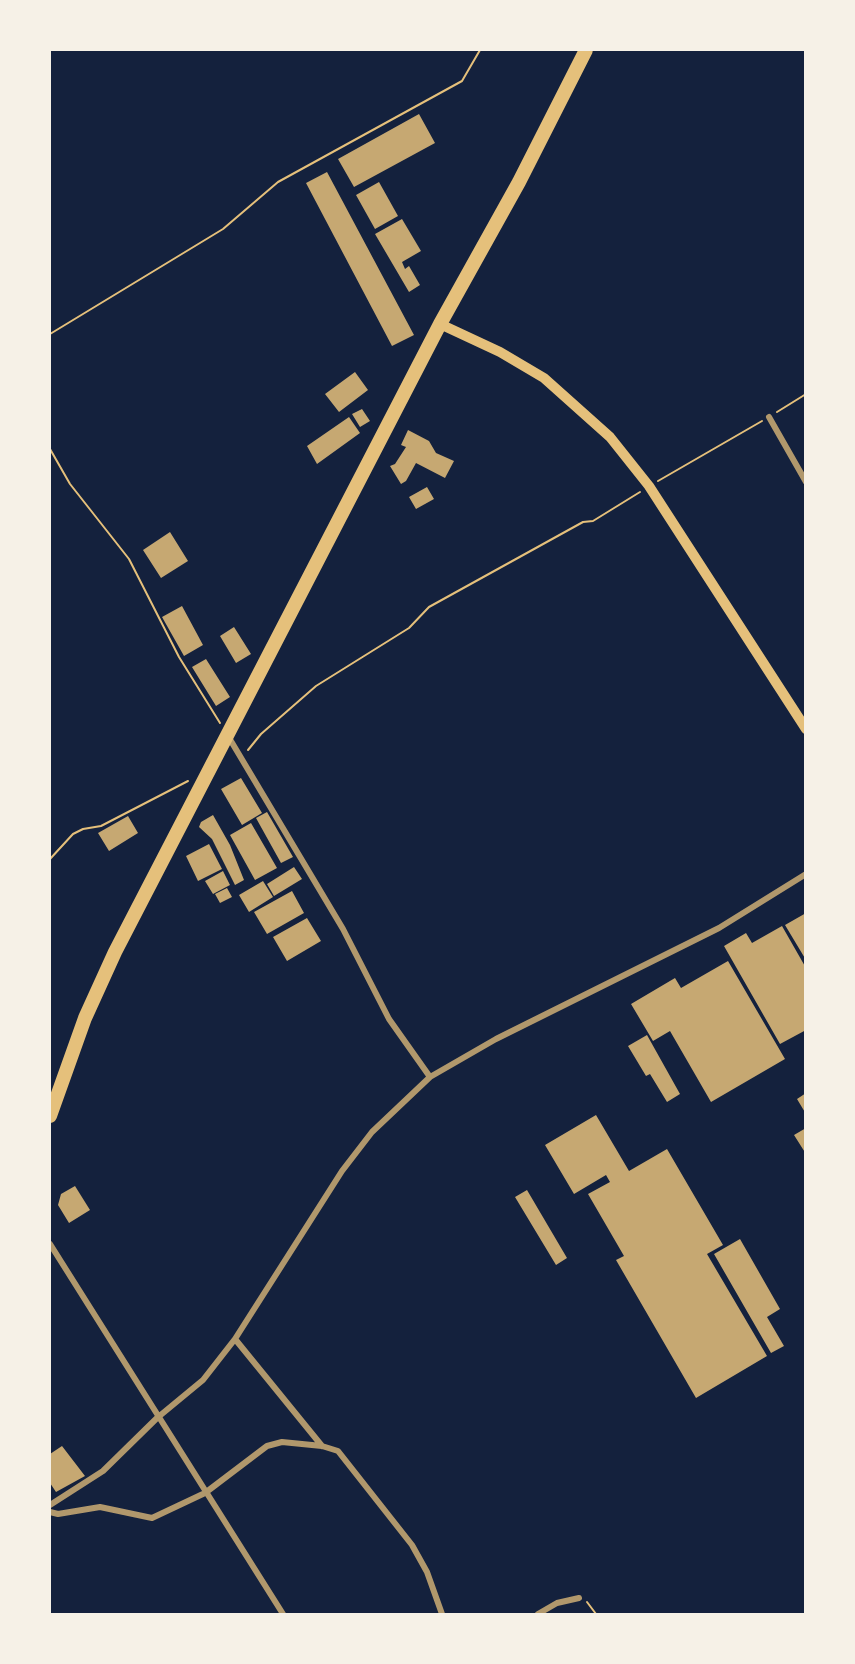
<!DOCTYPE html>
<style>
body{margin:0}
#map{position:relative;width:855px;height:1664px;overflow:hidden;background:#14213d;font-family:"Source Serif 4",serif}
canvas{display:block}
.frame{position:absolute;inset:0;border:51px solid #f6f1e7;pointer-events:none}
</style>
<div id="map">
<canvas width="855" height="1664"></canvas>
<div class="frame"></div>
</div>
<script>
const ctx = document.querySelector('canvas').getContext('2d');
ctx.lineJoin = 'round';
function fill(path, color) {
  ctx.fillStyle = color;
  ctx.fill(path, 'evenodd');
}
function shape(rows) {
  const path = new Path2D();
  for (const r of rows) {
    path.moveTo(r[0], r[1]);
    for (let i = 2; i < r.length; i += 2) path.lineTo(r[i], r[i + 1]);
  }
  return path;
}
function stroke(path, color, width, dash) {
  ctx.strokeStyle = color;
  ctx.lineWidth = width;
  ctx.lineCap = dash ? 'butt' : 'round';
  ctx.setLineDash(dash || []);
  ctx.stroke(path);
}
fill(shape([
 [419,114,435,143,354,187,338,159],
 [327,172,414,335,392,346,306,183],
 [379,182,398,216,375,229,356,195],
 [402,219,421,251,402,262,405,269,409,266,420,285,409,292,375,234],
 [355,372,368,390,339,412,325,394],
 [362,409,370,421,360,427,352,414],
 [349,417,360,433,317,464,307,446],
 [408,430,429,441,436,453,454,461,445,478,416,463,406,481,401,484,390,466,395,464,406,447,401,445],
 [427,487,434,499,416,509,409,497],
 [170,532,188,561,161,578,143,550],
 [182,606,203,645,184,656,162,617],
 [234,627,251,654,236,663,220,636],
 [206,659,230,697,216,706,192,667],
 [241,778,262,813,242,825,221,789],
 [267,812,293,857,281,863,256,818],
 [213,815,230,845,244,880,235,885,212,839,199,827,201,822],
 [128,816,138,833,109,851,98,833],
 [251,823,277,868,255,880,230,835],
 [209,844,222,869,198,881,186,856],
 [294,867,302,879,274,896,267,884],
 [223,871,230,885,213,894,205,881],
 [263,881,273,897,249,912,239,895],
 [227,888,232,897,220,903,215,894],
 [292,891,304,913,267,934,254,912],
 [806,913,806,960,785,925],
 [307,918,321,941,287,961,273,937],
 [782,926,806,968,806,1030,780,1044,724,946,746,933,752,943],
 [728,961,785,1059,711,1102,670,1031,653,1041,631,1004,675,978,681,988],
 [647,1035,680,1094,667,1102,650,1074,646,1076,628,1046],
 [806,1093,806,1114,797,1099],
 [596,1115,629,1171,667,1149,723,1245,707,1254,767,1356,696,1398,616,1260,624,1256,588,1194,610,1182,606,1175,574,1194,545,1145],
 [806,1128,806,1154,794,1135],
 [75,1186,90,1210,69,1223,58,1205,61,1194],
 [527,1190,567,1258,556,1265,515,1197],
 [740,1239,780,1309,767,1317,784,1346,771,1353,714,1254],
 [62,1446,85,1476,56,1492,50,1483,50,1454]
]), '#c6a872');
stroke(shape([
 [50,334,223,229,278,182,462,81,480,50],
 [777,412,806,394],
 [50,449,70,484,129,559,179,657,220,723],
 [658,481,762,421],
 [248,750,261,734,316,686,409,628,429,607,583,522,593,521,640,492],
 [50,859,73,834,83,829,101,826,188,781],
 [587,1602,596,1614]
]), '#e5c07b', 2);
stroke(shape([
 [769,417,806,482],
 [228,736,343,929,389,1019,430,1077],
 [50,1244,283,1614],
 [235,1339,322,1446],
 [50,1505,103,1471,157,1418,203,1380,235,1339,342,1171,372,1132,430,1077,496,1039,719,928,806,874],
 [50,1512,58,1514,100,1507,152,1518,205,1493,267,1446,282,1442,322,1446,338,1451,412,1545,427,1572,442,1614],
 [538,1614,557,1603,579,1598]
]), '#b1986c', 6);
stroke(shape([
 [440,324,500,352,544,378,610,437,649,486,806,729]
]), '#e5c07b', 10);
stroke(shape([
 [50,1116,85,1018,115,952,440,324,519,182,586,50]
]), '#e5c07b', 14);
</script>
